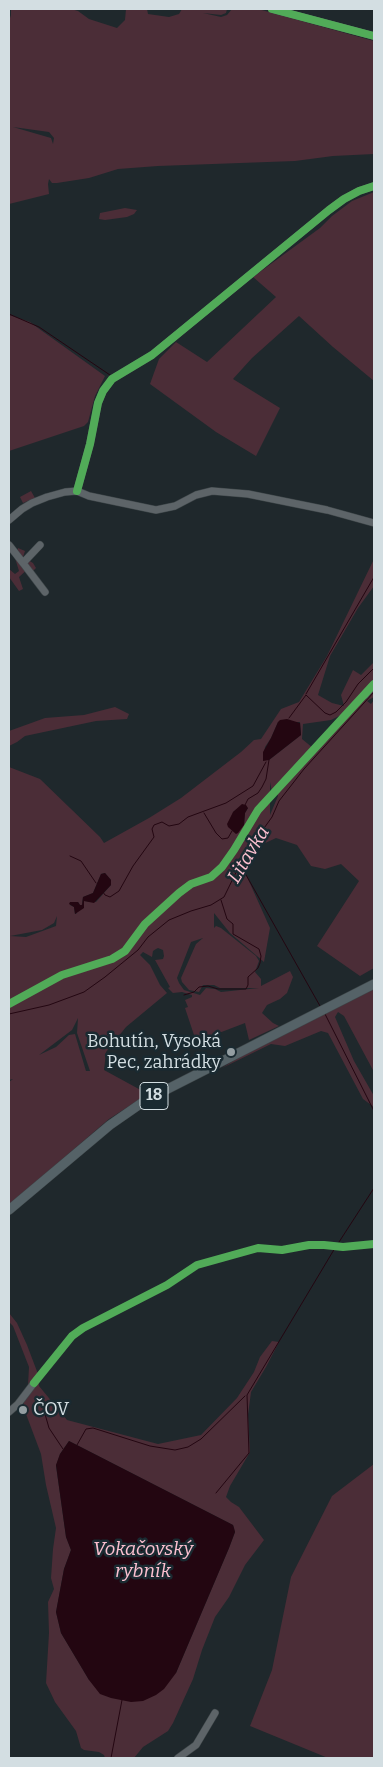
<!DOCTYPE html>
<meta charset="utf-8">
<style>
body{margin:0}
#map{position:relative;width:383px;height:1767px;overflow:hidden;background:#1f282c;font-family:Bitter,serif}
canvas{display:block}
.frame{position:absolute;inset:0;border:10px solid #d3dee2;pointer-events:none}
</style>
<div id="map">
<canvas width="383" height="1767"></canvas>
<div class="frame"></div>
</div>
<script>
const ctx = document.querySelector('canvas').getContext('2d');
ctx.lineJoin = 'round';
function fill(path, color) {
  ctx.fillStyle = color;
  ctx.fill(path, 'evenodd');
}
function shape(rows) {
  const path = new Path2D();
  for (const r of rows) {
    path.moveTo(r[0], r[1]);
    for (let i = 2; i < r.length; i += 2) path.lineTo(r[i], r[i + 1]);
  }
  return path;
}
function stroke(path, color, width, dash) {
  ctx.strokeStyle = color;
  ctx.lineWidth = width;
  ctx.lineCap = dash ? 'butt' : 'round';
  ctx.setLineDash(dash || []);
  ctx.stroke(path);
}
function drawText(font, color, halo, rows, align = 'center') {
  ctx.font = font + ' Bitter,serif';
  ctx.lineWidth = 5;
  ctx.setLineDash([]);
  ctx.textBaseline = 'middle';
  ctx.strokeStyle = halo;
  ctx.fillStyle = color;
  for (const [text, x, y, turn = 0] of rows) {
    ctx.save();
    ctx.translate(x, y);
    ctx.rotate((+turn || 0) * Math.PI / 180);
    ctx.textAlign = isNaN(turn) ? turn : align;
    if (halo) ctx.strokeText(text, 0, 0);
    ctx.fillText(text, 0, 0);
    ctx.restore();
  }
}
fill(shape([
 [11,9,71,9,78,11,89,19,117,28,125,20,126,9,147,9,148,14,169,17,179,14,182,9,227,9,226,13,221,15,203,13,221,17,227,15,232,9,258,9,374,41,374,154,333,156,295,161,158,166,118,169,89,178,57,183,52,183,49,179,48,184,49,194,9,204,9,12,11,18],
 [13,127,49,132,54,138,53,144,51,138],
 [374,192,374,381,333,347,299,316,252,358,233,379,280,408,256,456,216,432,150,384,159,359,176,342,207,362,276,297,253,277,320,228,332,216,352,201],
 [125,208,137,210,134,214,127,217,105,220,99,219,100,213],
 [9,315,30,322,38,328,105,376,95,396,88,422,84,426,9,451],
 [31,491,35,498,23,503,20,497],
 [18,548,25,551,23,557,33,563,36,568,32,572,29,568,19,577,23,589,19,591,9,577,9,569,15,574,19,571,15,558],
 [374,559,374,586,358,608,330,656,318,695,332,703,344,706,341,695,353,670,361,675,374,662,374,697,367,701,371,704,374,700,374,968,360,976,317,946,359,881,341,864,325,869,311,866,297,845,276,838,259,846,250,847,263,826,239,859,270,928,264,962,230,933,214,913,214,928,216,926,221,928,256,956,259,961,255,972,261,979,261,986,290,971,293,977,287,993,280,999,267,1005,262,1013,273,1023,279,1026,249,1040,245,1023,198,1041,194,1035,185,1008,188,1007,185,1000,192,997,192,995,182,992,173,993,168,988,170,987,155,960,163,959,164,956,163,950,158,948,156,949,153,951,152,957,143,952,140,955,150,965,160,985,167,993,126,1027,106,1052,104,1070,148,1094,109,1119,9,1205,9,1082,13,1079,9,1080,9,767,40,779,100,837,104,843,149,818,181,798,241,752,254,740,261,739,281,709,299,702,327,656],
 [355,708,313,748,302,739,303,724,331,720],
 [278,722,300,722,301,735,269,760,263,760,265,747,271,738],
 [270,782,272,792,276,789,278,796,270,815],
 [248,808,245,813,244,825,233,812,237,809],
 [105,873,111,880,111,885,96,902,84,901,76,914,75,914,74,907,70,905,72,902,74,903,78,902,80,905,82,905,83,897,93,893,101,874],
 [57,916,56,926,26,937,10,936,42,930,54,923],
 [203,938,196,944,181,978,182,982,189,990,199,992,203,985,214,985,220,988,259,988,221,992,215,989,206,988,200,995,184,990,179,983,177,978,191,942],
 [78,1018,77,1033,90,1071,86,1071,75,1034,69,1035,56,1047,39,1055,72,1030],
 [115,707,129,714,127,719,96,721,25,736,17,742,9,746,9,731,34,722,45,718,84,715],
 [374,986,374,1072,344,1016,338,1012,335,1017,354,1061,374,1096,374,1107,363,1099,328,1033,321,1031,285,1046,271,1044,222,1068,249,1051],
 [9,1313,17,1323,27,1345,38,1374,39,1386,67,1420,158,1444,201,1435,237,1398,254,1372,260,1357,272,1341,279,1342,266,1367,251,1392,248,1415,250,1452,230,1486,226,1497,231,1502,239,1507,264,1540,245,1565,229,1597,215,1617,202,1650,193,1679,173,1723,168,1731,143,1747,134,1758,105,1758,104,1755,99,1752,84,1750,81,1748,76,1731,55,1702,46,1683,49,1633,48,1602,54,1589,51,1578,53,1549,56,1528,46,1485,41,1454,26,1414,22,1395,28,1385,29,1367,13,1326,9,1322],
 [69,1441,233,1525,235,1532,229,1548,176,1673,89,1680,61,1633,56,1612,64,1569,71,1550,66,1537,56,1466,60,1454],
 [374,1464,374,1758,328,1758,250,1726,272,1670,291,1577,332,1496]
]), '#4b2d37');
fill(shape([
 [287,719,300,723,301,735,269,760,263,761,263,752,271,738,278,722,280,720],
 [242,804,246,805,248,808,245,813,244,825,238,833,236,834,228,827,227,824,233,812],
 [105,873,111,880,111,885,94,903,84,901,84,908,75,914,74,907,69,904,70,902,78,902,80,905,82,905,83,897,93,893,101,874],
 [69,1441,233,1525,234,1528,235,1532,229,1548,176,1673,164,1689,156,1695,143,1701,131,1702,111,1698,100,1694,89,1680,61,1633,56,1612,64,1569,71,1550,66,1537,56,1465,60,1454]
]), '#230611');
stroke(shape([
 [9,314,39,327,110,375],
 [306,694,374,577],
 [289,718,306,695,325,713,330,715,336,712,346,702,358,684,374,668],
 [245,805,248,799,258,793,262,787,266,779,269,760],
 [204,813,216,833,222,839,228,838,232,831],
 [70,856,81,861,96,883],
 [241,866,320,1006],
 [103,892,105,895,110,897,119,891,133,866,154,837,152,829,154,825,162,822,169,826,179,824,188,817,226,803,253,786,266,762],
 [184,995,194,992,199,987,208,986,218,989,246,989,248,985,248,977,258,968,260,963,261,956,259,949,233,934,233,924,227,919,221,900],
 [9,1014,49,1005,84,992,105,977,138,950,148,937,169,920,191,911,211,905,224,897,244,856,272,817,279,801,304,769,374,692],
 [325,1014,374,1111],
 [339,1242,374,1188],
 [43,1407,49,1428,63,1449],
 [77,1445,86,1429,93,1428,150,1446,175,1450,188,1447,201,1439,245,1396],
 [216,1493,249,1453,247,1395,335,1248],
 [111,1758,122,1700]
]), '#230611', 1);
const minor = shape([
 [272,9,374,36],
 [77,491,90,444,98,403,103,391,112,379,152,355,329,210,344,199,359,191,374,186],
 [9,520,22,509,32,503,47,497,65,492,77,491,89,496,156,510,175,506,196,495,212,491,248,494,327,510,374,523],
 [9,545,23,563,40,545],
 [23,563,45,592],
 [365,695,374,684],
 [9,1412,18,1404,34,1383],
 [178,1758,196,1745,215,1713]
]);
const major = shape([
 [9,1210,110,1125,146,1100,374,984]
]);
stroke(minor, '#3e4649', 8);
stroke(major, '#3e4649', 10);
stroke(minor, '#5d6468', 7);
stroke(major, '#556267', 9);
stroke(shape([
 [272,9,374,36],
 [77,491,90,444,98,403,103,391,112,379,152,355,329,210,344,199,359,191,374,186],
 [9,1004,62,975,112,959,125,951,145,924,179,893,191,884,211,877,222,867,234,850,258,810,374,684],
 [34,1383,72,1336,83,1328,167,1285,197,1265,258,1248,282,1250,309,1245,324,1245,343,1247,374,1244]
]), '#51ab58', 8);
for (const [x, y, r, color] of [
 [231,1052,5,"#949ea2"],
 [23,1410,5,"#949ea2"]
]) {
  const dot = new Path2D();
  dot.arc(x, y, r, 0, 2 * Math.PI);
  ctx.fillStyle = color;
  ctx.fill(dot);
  stroke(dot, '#1a2a31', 2);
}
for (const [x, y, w] of [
 [154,1096,28]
]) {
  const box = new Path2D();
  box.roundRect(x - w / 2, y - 13.5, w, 27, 4);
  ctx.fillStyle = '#1a2a31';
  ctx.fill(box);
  stroke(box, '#d3dee2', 1);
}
drawText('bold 16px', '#d3dee2', null, [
 ["18",154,1096]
]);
drawText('18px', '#d3dee2', '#1a2a31', [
 ["Bohutín, Vysoká",221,1042],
 ["Pec, zahrádky",221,1063],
 ["ČOV",33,1410,"left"]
], 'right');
drawText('italic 19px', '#fcc0d0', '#1a2a31', [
 ["Litavka",249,855,-59],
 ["Vokačovský",143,1550],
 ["rybník",143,1572]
]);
</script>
